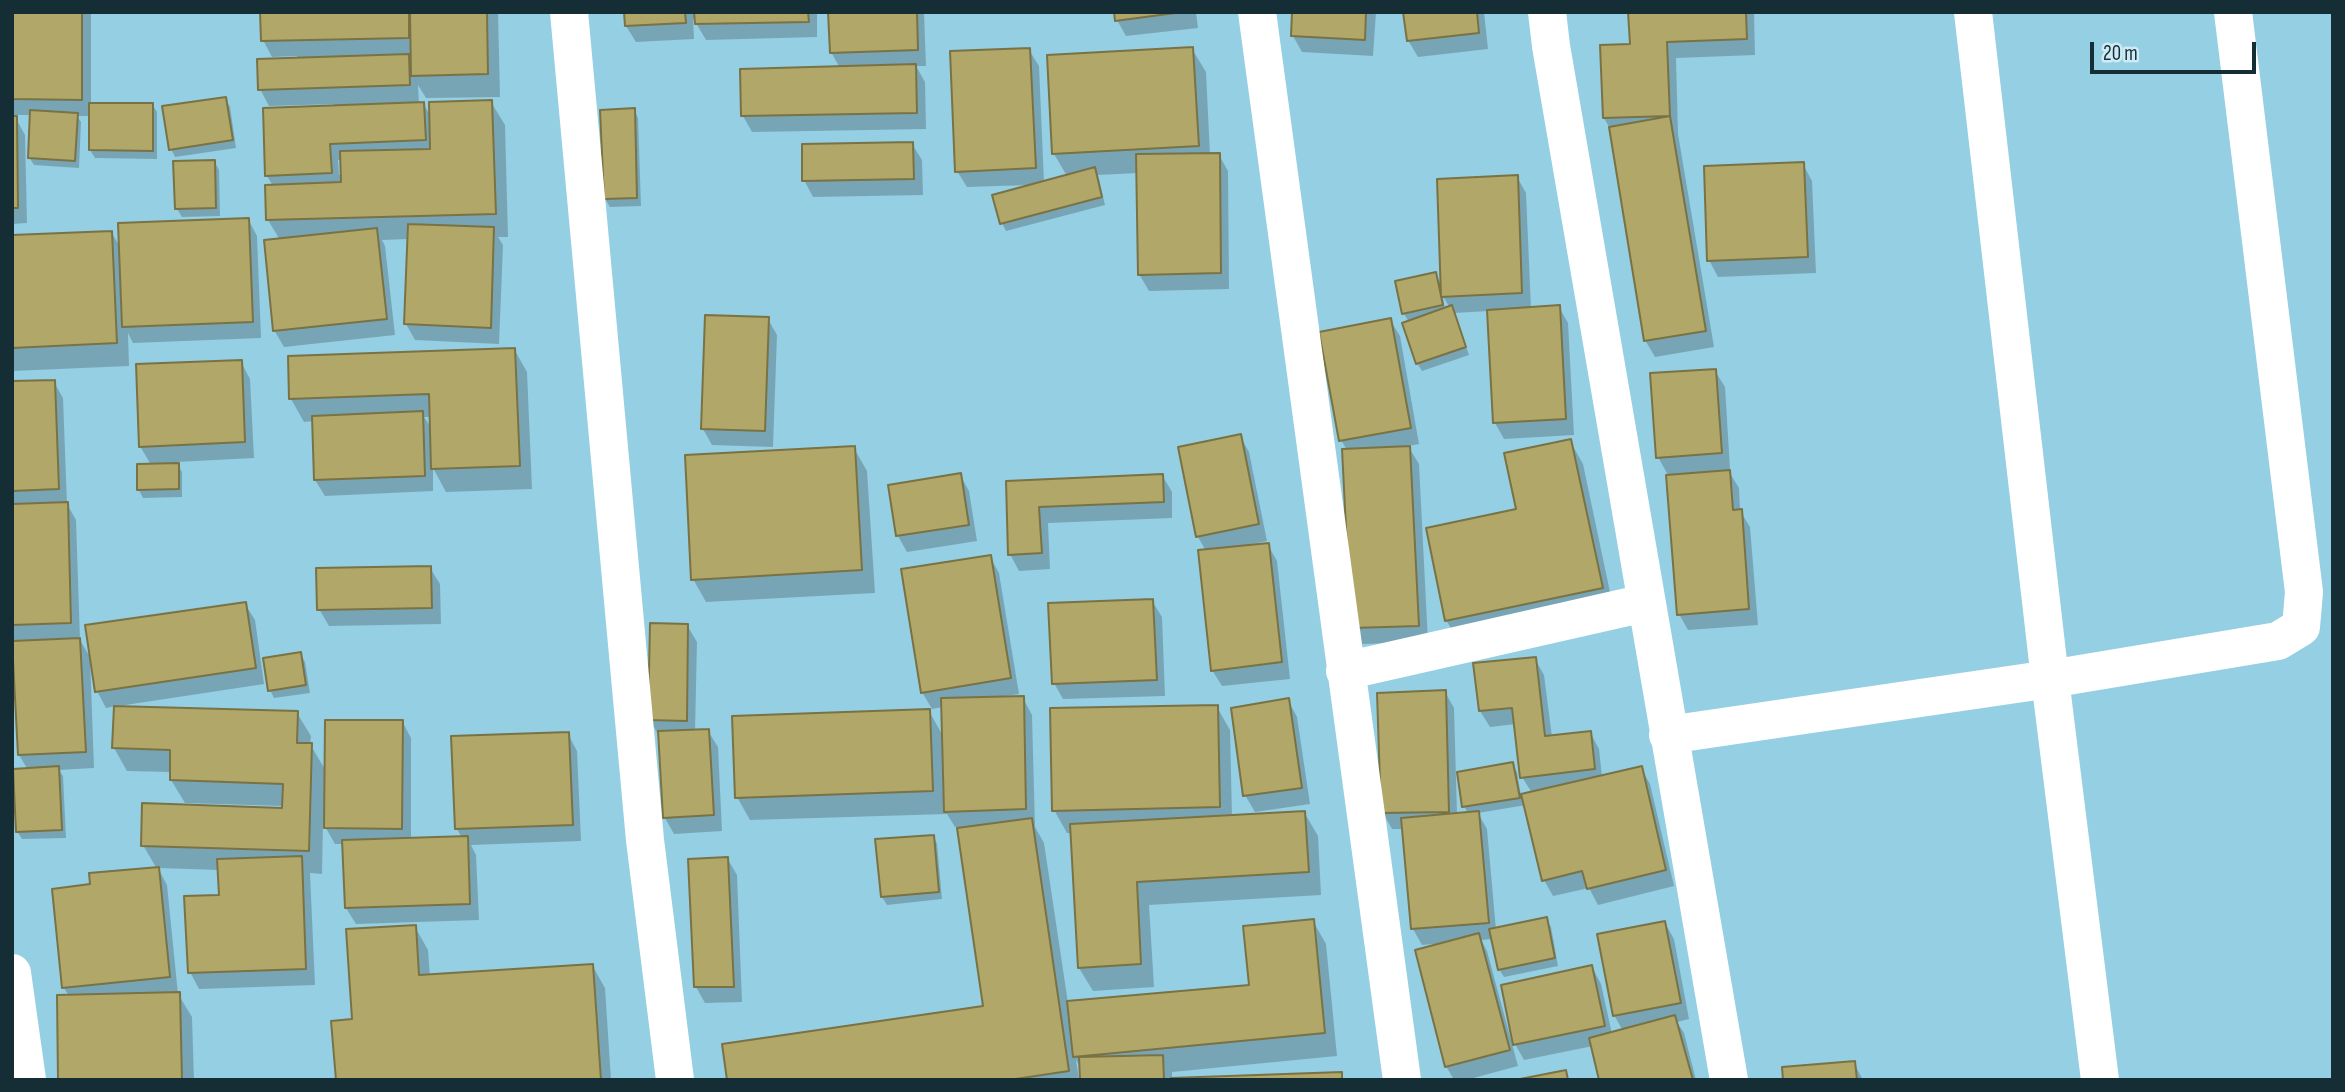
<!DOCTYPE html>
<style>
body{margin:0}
#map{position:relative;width:2345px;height:1092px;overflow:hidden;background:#95cfe3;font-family:"Sofia Sans Condensed",sans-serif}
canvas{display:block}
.frame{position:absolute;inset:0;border:14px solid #152d35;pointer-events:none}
.scale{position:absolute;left:2090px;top:42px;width:166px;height:32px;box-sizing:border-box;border:4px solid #152d35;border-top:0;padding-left:9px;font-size:21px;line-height:24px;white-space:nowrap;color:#152d35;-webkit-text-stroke:5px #ceebf5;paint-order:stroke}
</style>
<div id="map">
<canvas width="2345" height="1092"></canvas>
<div class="frame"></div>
<div class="scale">20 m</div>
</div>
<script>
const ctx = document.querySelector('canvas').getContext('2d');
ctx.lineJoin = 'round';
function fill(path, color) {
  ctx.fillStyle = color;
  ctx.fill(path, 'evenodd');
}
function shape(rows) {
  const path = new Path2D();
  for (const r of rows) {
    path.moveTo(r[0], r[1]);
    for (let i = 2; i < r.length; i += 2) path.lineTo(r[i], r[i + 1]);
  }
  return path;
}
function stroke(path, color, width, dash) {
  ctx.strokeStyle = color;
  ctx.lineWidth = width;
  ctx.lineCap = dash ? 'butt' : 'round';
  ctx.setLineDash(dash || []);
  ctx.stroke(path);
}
fill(shape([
 [12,12,91,12,91,104,152,104,157,112,157,159,95,158,90,150,90,116,77,116,81,122,79,168,34,165,29,157,32,115,14,115,25,135,27,223,12,224],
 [262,12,498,12,500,97,426,98,418,85,419,104,423,103,431,117,491,102,505,125,508,237,498,237,503,245,499,344,415,340,406,324,409,239,382,240,385,246,395,335,284,347,274,330,280,240,268,220,267,186,273,186,267,176,335,107,334,104,269,106,260,89,297,60,297,56,272,57,263,40],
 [338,160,342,160,343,175,339,175],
 [626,12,817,12,817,37,706,40,693,18,694,39,636,42,626,26],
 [830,12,924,12,926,66,916,66,925,82,926,129,752,132,743,116,840,68,831,52],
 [1116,12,1196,12,1198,28,1126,36,1117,20],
 [1294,12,1376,12,1373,56,1302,52,1293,36],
 [1405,12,1484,12,1488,49,1418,57,1408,40],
 [1630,12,1754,12,1755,55,1676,58,1678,134,1714,347,1655,357,1645,340,1611,130,1604,118,1632,45],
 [1192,49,1206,72,1210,155,1219,155,1228,171,1229,289,1149,291,1139,274,1138,173,1098,175,1105,205,1006,231,1002,223,1030,185,967,187,957,171,1029,50,1039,66,1044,183,1067,176,1054,154],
 [225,99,230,107,236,148,175,157,171,149],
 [634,110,638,118,641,206,610,207,605,199],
 [912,144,922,160,923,195,813,197,804,180],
 [214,161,219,170,220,216,182,217,177,209],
 [1803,164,1812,181,1816,273,1718,277,1709,260],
 [1517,177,1526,193,1531,309,1559,307,1568,323,1574,435,1504,439,1495,423,1489,311,1454,313,1469,355,1422,371,1417,363,1409,322,1404,314,1397,283,1435,274,1443,287],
 [1443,298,1444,298,1450,308,1445,309],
 [248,219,257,236,261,338,133,343,128,333,129,366,12,371,12,237,111,232,121,248],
 [768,319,777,335,773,447,712,445,703,429],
 [1390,320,1400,336,1419,444,1408,446,1419,464,1428,642,1362,644,1353,628,1347,450,1341,440],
 [514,349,527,372,532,489,446,492,433,468,433,491,325,496,315,480,314,421,304,422,291,399],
 [424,417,431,417,432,429],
 [241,362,250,379,254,458,176,462,182,472,182,497,143,498,139,490,151,465,140,446],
 [1715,371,1725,387,1730,469,1728,470,1739,488,1740,511,1750,527,1758,625,1688,630,1679,614,1668,475,1658,457],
 [54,382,63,398,67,504,76,520,80,640,90,657,94,768,59,770,63,776,66,838,22,839,17,831,28,770,19,755,12,641,12,383],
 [1240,436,1249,452,1267,541,1252,544,1253,546,1268,545,1277,561,1290,679,1222,686,1212,670,1206,551,1198,537],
 [1570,441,1583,464,1614,611,1460,643,1446,620,1518,510],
 [854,448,867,471,875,593,706,602,693,579],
 [960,475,969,491,977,541,907,552,898,536],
 [1162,475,1172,492,1172,518,1048,523,1050,569,1019,571,1010,554,1007,483],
 [990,557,999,573,1019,694,1006,696,1007,699,1023,698,1032,715,1035,827,1044,843,1068,1003,1251,986,1313,921,1326,944,1337,1056,1172,1072,1172,1079,1341,1074,1344,1080,1082,1080,1082,1069,1076,1060,1079,1080,729,1080,985,1007,959,827,955,827,947,814,750,820,737,797,929,711,943,736,943,707,932,709,922,692],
 [430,568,440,584,441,624,329,626,319,609],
 [1152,601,1162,617,1165,696,1063,699,1054,683],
 [245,604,255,620,264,684,119,706,119,708,297,713,311,736,310,744,326,771,402,721,411,738,411,840,462,838,457,829,568,734,577,751,581,841,471,845,476,855,479,920,356,924,346,908,344,844,335,844,323,823,322,874,310,873,315,985,199,989,190,972,221,897,219,870,158,868,167,885,178,994,192,1017,194,1080,60,1080,69,996,64,988,54,890,91,886,157,869,143,845,284,810,284,806,185,803,171,780,171,772,127,771,114,748,116,706,106,708,97,691],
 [687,625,697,642,695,731,708,731,718,747,722,831,674,834,665,818,659,736,650,720],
 [300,654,305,662,310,693,274,698,270,690],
 [1535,659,1544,675,1552,737,1590,732,1599,749,1602,777,1641,768,1650,784,1674,886,1598,905,1589,888,1553,896,1544,880,1526,805,1478,813,1487,829,1496,930,1546,919,1551,927,1558,966,1504,977,1499,969,1493,939,1481,940,1487,951,1518,1066,1466,1080,1454,1080,1446,1066,1435,944,1422,945,1413,929,1404,829,1392,829,1383,813,1445,692,1454,708,1457,814,1468,813,1464,806,1512,764,1517,772,1521,796,1532,793,1522,777,1516,724,1490,727,1480,711],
 [1288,700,1297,717,1310,804,1255,812,1245,795],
 [1217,707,1230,730,1232,816,1304,812,1318,836,1321,895,1149,905,1154,987,1093,991,1079,968,1072,833,1067,833,1054,810],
 [933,836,937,844,942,899,887,905,882,897],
 [727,858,737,875,742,1002,705,1003,696,987],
 [1665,923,1674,939,1689,1019,1677,1022,1684,1033,1696,1080,1601,1080,1593,1046,1524,1060,1515,1044,1592,967,1601,984,1612,1034,1623,1031,1614,1015],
 [415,927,428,950,430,977,592,965,605,988,611,1080,338,1080,354,1020],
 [1854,1063,1863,1080,1785,1080]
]), '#0003');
const building = shape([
 [12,12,82,12,82,100,12,99,12,12],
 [260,12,409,12,409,38,261,41,260,12],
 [410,12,487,12,488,74,411,76,410,12],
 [624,12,685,12,686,23,625,26,624,12],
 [694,12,808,12,809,22,695,24,694,12],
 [828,12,917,12,918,50,830,53,828,12],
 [1114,12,1183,12,1115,21,1114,12],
 [1292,12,1366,12,1365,40,1291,36,1292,12],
 [1403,12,1477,12,1479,33,1407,41,1403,12],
 [1628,12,1746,12,1747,39,1667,42,1670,116,1603,118,1600,45,1630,44,1628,12],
 [1193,47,1199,146,1052,154,1047,55,1193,47],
 [1030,48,1036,168,955,172,950,51,1030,48],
 [409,54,410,85,258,90,257,59,409,54],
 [916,64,917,113,741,116,740,69,916,64],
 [226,97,233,140,169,150,162,106,226,97],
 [492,100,496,214,266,220,265,185,341,182,340,151,430,149,429,102,492,100],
 [424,102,426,140,330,144,332,173,265,176,263,108,424,102],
 [89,103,153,103,153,151,89,150,89,103],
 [635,108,637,198,604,199,600,110,635,108],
 [30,110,78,113,75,161,28,158,30,110],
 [12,116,17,116,18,208,12,208,12,116],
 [1670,116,1706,331,1644,341,1609,127,1670,116],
 [913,142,914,179,802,181,802,144,913,142],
 [1220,153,1221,273,1138,275,1136,154,1220,153],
 [215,160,216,208,175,209,173,161,215,160],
 [1804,162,1808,257,1707,261,1704,166,1804,162],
 [1095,167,1102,197,1000,224,992,195,1095,167],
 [1518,175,1522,293,1441,297,1437,179,1518,175],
 [249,218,253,322,122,327,118,223,249,218],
 [408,224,494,227,491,328,404,324,408,224],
 [377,228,387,319,273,331,264,240,377,228],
 [112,231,117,343,12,348,12,235,112,231],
 [1436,272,1443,305,1402,314,1395,281,1436,272],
 [1452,305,1466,347,1416,364,1402,323,1452,305],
 [1560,305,1566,419,1493,423,1487,310,1560,305],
 [705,315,769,317,765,431,701,429,705,315],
 [1391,318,1411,428,1339,441,1319,332,1391,318],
 [515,348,520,466,431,469,429,394,289,399,288,356,515,348],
 [242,360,245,442,139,447,136,364,242,360],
 [1716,369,1722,453,1656,458,1650,373,1716,369],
 [55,380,59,489,12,491,12,381,55,380],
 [423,411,425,476,314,480,312,416,423,411],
 [1241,434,1259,524,1196,537,1178,447,1241,434],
 [1571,439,1603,588,1445,621,1426,528,1516,509,1504,453,1571,439],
 [855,446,862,570,691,580,685,455,855,446],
 [1410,446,1419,626,1351,628,1342,449,1410,446],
 [179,463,179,489,137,490,137,464,179,463],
 [1730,470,1733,510,1742,509,1749,609,1677,615,1666,475,1730,470],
 [961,473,969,525,896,536,888,485,961,473],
 [1163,474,1164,502,1039,507,1042,553,1008,555,1006,481,1163,474],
 [68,502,71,623,12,625,12,504,68,502],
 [1269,543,1282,662,1211,671,1198,550,1269,543],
 [991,555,1011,678,921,693,901,569,991,555],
 [431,566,432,608,317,610,316,568,431,566],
 [1153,599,1157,680,1052,684,1048,603,1153,599],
 [246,602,256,668,95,692,85,625,246,602],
 [650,623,688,624,687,721,648,720,650,623],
 [80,638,86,752,18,755,12,641,80,638],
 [301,652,306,685,268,691,263,658,301,652],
 [1536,657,1545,736,1591,731,1595,769,1520,778,1512,708,1479,711,1473,663,1536,657],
 [1446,690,1449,812,1381,813,1377,693,1446,690],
 [1024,696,1026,809,944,812,941,698,1024,696],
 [1289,698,1302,788,1243,796,1231,708,1289,698],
 [1218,705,1220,807,1052,811,1050,708,1218,705],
 [114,706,298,711,297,743,312,743,309,851,141,846,142,803,282,808,283,784,170,780,170,750,112,748,114,706],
 [930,709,933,791,735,798,732,716,930,709],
 [325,720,403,720,402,829,324,828,325,720],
 [709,729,714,815,663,818,658,731,709,729],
 [569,732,573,825,455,829,451,736,569,732],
 [1513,762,1520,798,1462,807,1457,772,1513,762],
 [59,766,62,830,16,832,13,769,59,766],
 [1642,766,1666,870,1587,889,1582,871,1542,881,1521,794,1642,766],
 [1305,811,1309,872,1137,882,1141,964,1078,968,1070,824,1305,811],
 [1479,811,1489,923,1411,929,1401,818,1479,811],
 [1032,818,1069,1071,1009,1080,727,1080,722,1044,983,1006,957,828,1032,818],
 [934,835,939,892,881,897,875,839,934,835],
 [468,836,470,904,345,908,342,840,468,836],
 [302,856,306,969,188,973,184,896,219,895,217,859,302,856],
 [728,857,734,987,694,987,688,859,728,857],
 [159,867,170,977,62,988,52,889,90,884,89,873,159,867],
 [1547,917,1555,958,1498,970,1489,929,1547,917],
 [1314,919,1325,1033,1073,1057,1067,1001,1249,985,1243,926,1314,919],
 [1665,921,1681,1003,1613,1016,1597,934,1665,921],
 [416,925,419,975,593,964,601,1080,336,1080,331,1021,352,1019,346,929,416,925],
 [1479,933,1510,1050,1445,1067,1415,950,1479,933],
 [1592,965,1605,1026,1513,1045,1501,985,1592,965],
 [180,992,182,1080,58,1080,57,995,180,992],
 [1675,1015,1693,1080,1599,1080,1589,1038,1675,1015],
 [1163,1055,1164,1080,1080,1080,1079,1057,1163,1055],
 [1855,1061,1857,1080,1783,1080,1782,1067,1855,1061],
 [1566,1070,1568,1080,1515,1080,1566,1070],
 [1342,1072,1342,1080,1171,1080,1171,1078,1342,1072]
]);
fill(building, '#b0a768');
stroke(building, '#797244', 2);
stroke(shape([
 [569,12,645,840,675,1080],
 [1257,12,1402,1080],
 [1547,12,1551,46,1729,1080],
 [1973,12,2050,679,2100,1080],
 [1345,671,1645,603],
 [1668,735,2050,679,2278,641,2301,627,2304,592,2233,12],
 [12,973,27,1080]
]), '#fff', 38);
</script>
